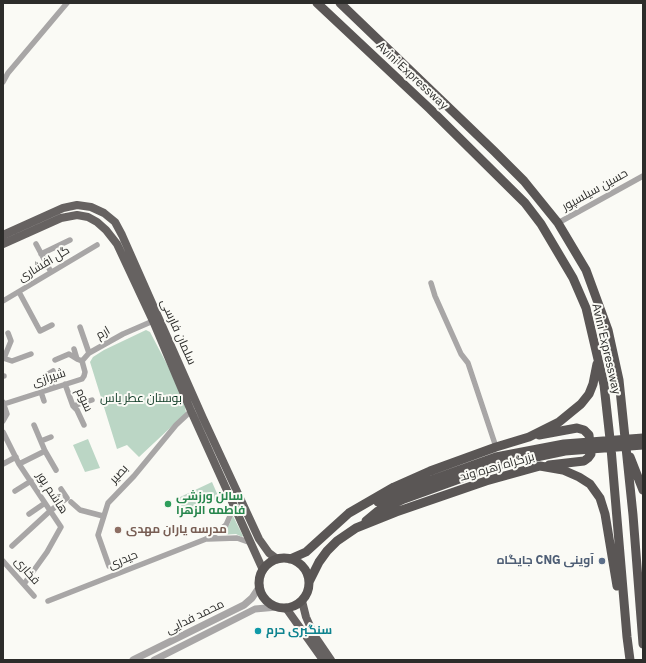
<!DOCTYPE html>
<meta charset="utf-8">
<style>
body{margin:0}
#map{position:relative;width:646px;height:663px;overflow:hidden;background:#fafaf5;font-family:"IBM Plex Sans",sans-serif}
canvas{display:block}
.frame{position:absolute;inset:0;border:4px solid #2c2c2a;pointer-events:none}
</style>
<div id="map">
<canvas width="646" height="663"></canvas>
<div class="frame"></div>
</div>
<script>
const ctx = document.querySelector('canvas').getContext('2d');
ctx.lineJoin = 'round';
function fill(path, color) {
  ctx.fillStyle = color;
  ctx.fill(path, 'evenodd');
}
function shape(rows) {
  const path = new Path2D();
  for (const r of rows) {
    if (r.length === 3) {
      path.moveTo(r[0] + r[2], r[1]);
      path.arc(r[0], r[1], r[2], 0, 2 * Math.PI);
      continue;
    }
    path.moveTo(r[0], r[1]);
    for (let i = 2; i < r.length; i += 2) path.lineTo(r[i], r[i + 1]);
  }
  return path;
}
function stroke(path, color, width, dash) {
  ctx.strokeStyle = color;
  ctx.lineWidth = width;
  ctx.lineCap = dash ? 'butt' : 'round';
  ctx.setLineDash(dash || []);
  ctx.stroke(path);
}
function drawText(font, color, halo, rows, align = 'center') {
  ctx.font = font + ' "IBM Plex Sans",Cairo,sans-serif';
  ctx.lineWidth = 4;
  ctx.setLineDash([]);
  ctx.textBaseline = 'middle';
  ctx.strokeStyle = halo;
  ctx.fillStyle = color;
  for (const [text, x, y, turn = 0] of rows) {
    ctx.save();
    ctx.translate(x, y);
    ctx.rotate((+turn || 0) * Math.PI / 180);
    ctx.textAlign = isNaN(turn) ? turn : align;
    if (halo) ctx.strokeText(text, 0, 0);
    ctx.fillText(text, 0, 0);
    ctx.restore();
  }
}
fill(shape([
 [146,330,150,332,170,370,185,406,186,413,139,457,127,445,117,449,90,362,93,357,104,350],
 [88,439,100,468,85,472,73,445],
 [212,482,219,498,185,514,178,498],
 [233,516,243,536,242,537,236,534,221,535,220,533,229,525]
]), '#bbd6c5');
stroke(shape([
 [3,82,8,73,67,3],
 [558,223,643,176],
 [36,244,51,272],
 [41,254,70,240],
 [431,283,435,296,461,354,468,363,496,447],
 [19,292,40,331,52,325],
 [3,301,97,245],
 [80,327,89,353,123,334,153,321],
 [74,349,77,359,82,361,89,353],
 [3,358,12,361,31,354],
 [4,358,11,341,8,333],
 [55,360,69,354,77,359],
 [3,376,4,376],
 [65,384,73,406,77,410,84,425],
 [53,388,48,374,53,371],
 [41,392,44,401],
 [4,404,82,379,84,376,85,372,82,361],
 [73,406,92,400],
 [3,421,7,414,3,402],
 [34,425,45,451,56,470],
 [3,432,19,464,61,527,47,552,24,584],
 [41,441,51,437],
 [3,464,16,457],
 [19,464,45,451],
 [15,491,31,481],
 [71,502,80,510,103,516],
 [29,514,45,503],
 [208,539,237,538,251,543],
 [12,546,50,511,67,498,61,489],
 [3,561,34,596],
 [109,566,98,535,108,503,134,476,176,425,191,411],
 [48,601,206,539,216,533,226,525,234,507]
]), '#a8a6a6', 5.5);
stroke(shape([
 [133,660,244,605,252,598,260,586],
 [154,660,255,609,277,607]
]), '#a8a6a6', 7);
stroke(shape([
 [3,235,63,208,77,205,91,207,104,213,115,222,122,235,203,418,259,539,269,553,277,559],
 [3,244,61,218,77,215,88,217,97,222,106,230,117,244,153,321,191,411,263,570],
 [302,601,306,617,314,635,331,660],
 [286,608,323,660]
]), '#666261', 8);
stroke(shape([
 [317,3,430,109,525,203,541,224,573,278,586,308,604,385,611,448,627,637,630,660],
 [340,3,494,151,524,181,558,223,586,270,608,330,619,380,633,515,643,644],
 [539,435,577,428,584,430,589,435,591,454,588,458,584,461,549,465],
 [630,457,643,490],
 [378,502,401,491,496,457,564,444,643,438],
 [366,521,378,511,404,499,498,465,565,451,643,445],
 [284,583,25],
 [290,559,306,552,349,513,394,487,430,471,496,447,529,437,559,422,581,404,589,394,593,384,597,364],
 [309,582,319,562,327,551,337,541,356,528,396,512,486,481,540,466,563,470,579,477,590,484,600,498,605,514,617,586]
]), '#5a5655', 9);
for (const [x, y, r, color] of [
 [168,504,4,"#2e9e5b"],
 [118,530,4,"#8d6e63"],
 [602,561,4,"#5c6f8a"],
 [258,631,4,"#0f9aa8"]
]) {
  const dot = new Path2D();
  dot.arc(x, y, r, 0, 2 * Math.PI);
  ctx.fillStyle = color;
  ctx.fill(dot);
  stroke(dot, '#fafaf5', 1.5);
}
drawText('12px', '#2c2c2a', '#fafaf5', [
 ["Avini Expressway",412,76,43],
 ["حسین سیلسپور",595,190,-29],
 ["گل افشاری",44,264,-31],
 ["سلمان فارسی",178,332,66],
 ["ارم",103,333,-30],
 ["Avini Expressway",606,349,77],
 ["شیرازی",49,378,-18],
 ["سوم",84,400,65],
 ["بزرگراه زهره وند",497,467,-16],
 ["بصیر",119,474,-47],
 ["هاشم پور",52,493,57],
 ["حیدری",123,560,-22],
 ["فخاری",27,571,49],
 ["محمد فدایی",195,617,-26]
]);
drawText('12px', '#07351f', '#fafaf5', [
 ["بوستان عطر یاس",141,399]
]);
drawText('bold 12px', '#27864d', '#fafaf5', [
 ["سالن ورزشی",176,497],
 ["فاطمه الزهرا",176,511]
], 'left');
drawText('bold 12px', '#785e54', '#fafaf5', [
 ["مدرسه یاران مهدی",126,530]
], 'left');
drawText('bold 12px', '#4e5e75', '#fafaf5', [
 ["جایگاه CNG آوینی",594,561]
], 'right');
drawText('bold 12px', '#0d838f', '#fafaf5', [
 ["سنگبری حرم",266,631]
], 'left');
</script>
